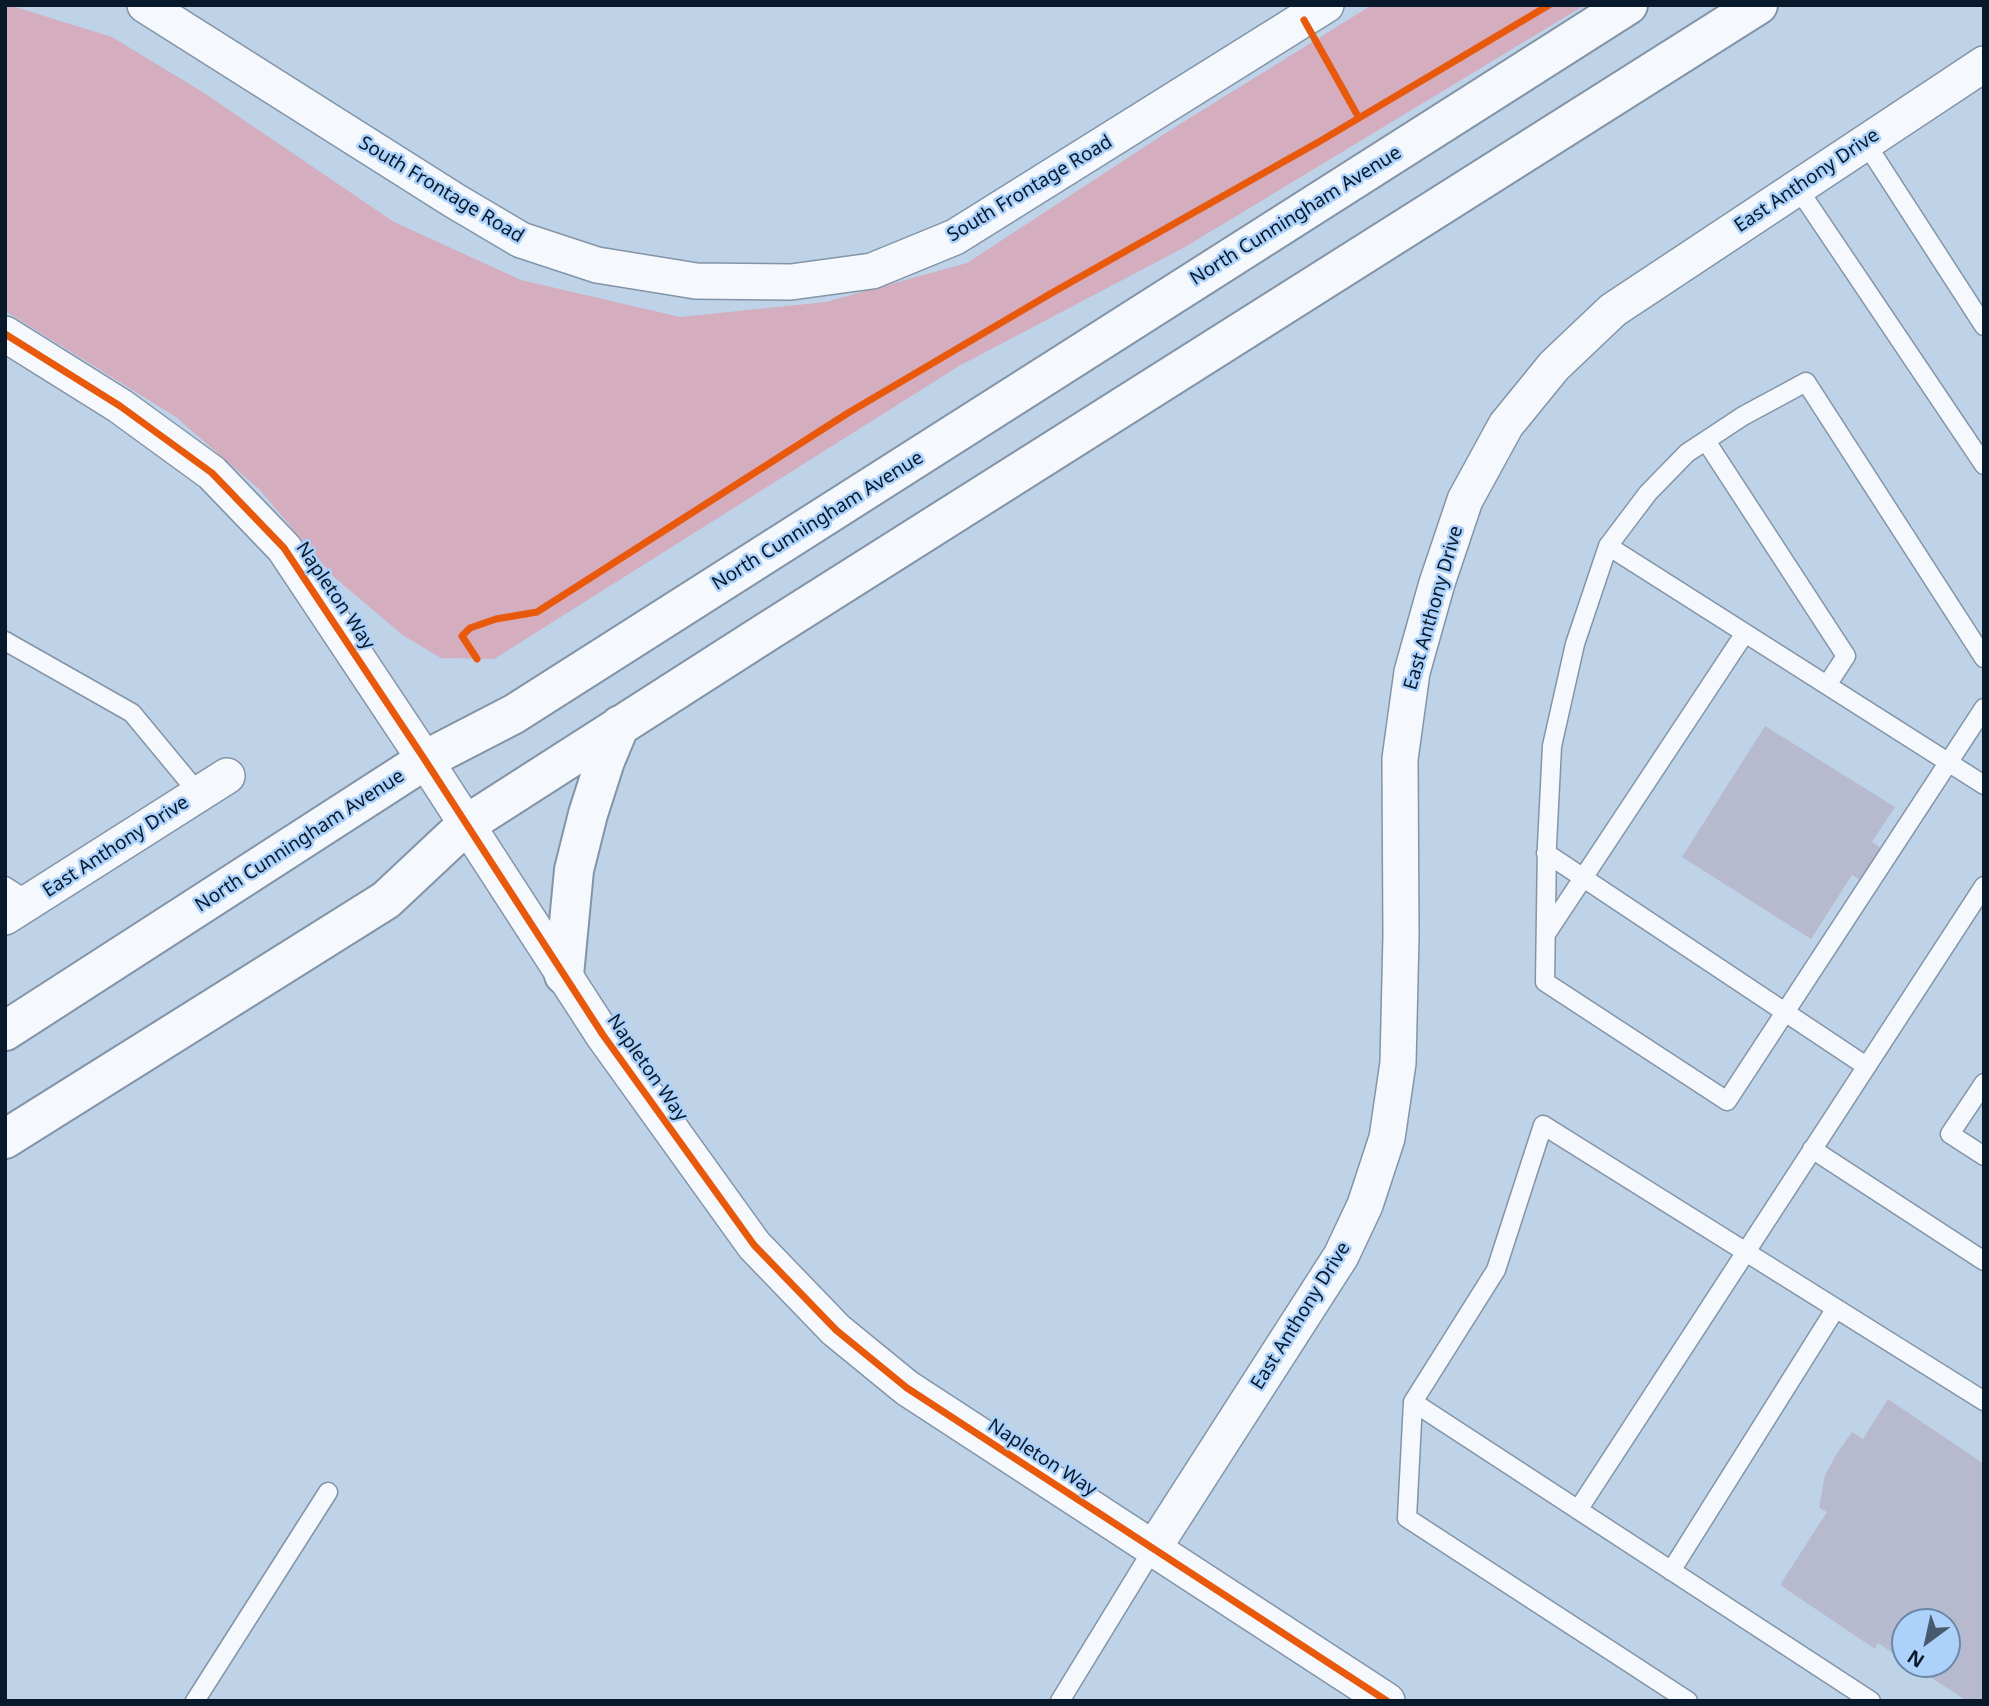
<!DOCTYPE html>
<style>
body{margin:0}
#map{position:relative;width:1989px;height:1706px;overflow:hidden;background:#bed2e8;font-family:"Noto Sans",sans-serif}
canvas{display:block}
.frame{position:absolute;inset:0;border:7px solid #07192b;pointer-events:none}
.north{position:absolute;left:1891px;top:1608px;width:70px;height:70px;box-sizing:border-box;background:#acd1fa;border:2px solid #6a87a7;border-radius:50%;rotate:213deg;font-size:19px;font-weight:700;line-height:28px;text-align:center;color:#07192b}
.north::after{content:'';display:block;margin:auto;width:24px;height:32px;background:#475a6d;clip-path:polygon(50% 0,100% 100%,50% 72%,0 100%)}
</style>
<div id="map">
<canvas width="1989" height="1706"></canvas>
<div class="frame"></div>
<div class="north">N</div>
</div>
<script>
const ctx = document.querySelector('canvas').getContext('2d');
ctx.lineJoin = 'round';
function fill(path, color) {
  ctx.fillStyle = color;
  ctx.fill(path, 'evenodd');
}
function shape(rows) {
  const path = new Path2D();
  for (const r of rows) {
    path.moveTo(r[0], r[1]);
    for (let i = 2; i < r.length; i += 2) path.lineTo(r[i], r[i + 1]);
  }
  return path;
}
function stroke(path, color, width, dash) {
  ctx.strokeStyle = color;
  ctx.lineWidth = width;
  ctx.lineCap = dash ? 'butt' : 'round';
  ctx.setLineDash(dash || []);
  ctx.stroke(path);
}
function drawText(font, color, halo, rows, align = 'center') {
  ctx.font = font + ' "Noto Sans",sans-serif';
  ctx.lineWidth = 5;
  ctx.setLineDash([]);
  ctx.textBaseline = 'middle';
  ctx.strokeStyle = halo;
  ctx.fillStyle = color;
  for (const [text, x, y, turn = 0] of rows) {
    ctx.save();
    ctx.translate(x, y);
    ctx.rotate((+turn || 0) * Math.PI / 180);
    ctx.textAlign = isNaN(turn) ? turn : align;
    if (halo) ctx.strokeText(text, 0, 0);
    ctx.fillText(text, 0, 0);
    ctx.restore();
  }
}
fill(shape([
 [1372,5,1585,5,1185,247,959,366,494,659,441,658,404,636,334,577,259,489,176,417,5,311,5,6,12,6,112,37,204,93,394,222,521,280,680,317,826,302,967,263,1169,131]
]), '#d4adbe');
fill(shape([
 [1765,726,1895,807,1872,842,1882,849,1862,881,1852,875,1811,939,1682,857],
 [1888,1399,1984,1464,1984,1701,1967,1701,1910,1664,1947,1664,1947,1622,1905,1622,1905,1661,1878,1643,1875,1649,1780,1585,1827,1512,1819,1508,1825,1475,1836,1455,1852,1432,1863,1439]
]), '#b7bace');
const lane = shape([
 [1865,142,1984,326],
 [1797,187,1984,465],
 [1706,441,1846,656,1827,685],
 [1608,546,1984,785],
 [5,641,132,713,199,794],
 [1984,658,1806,382,1743,416,1687,453,1648,493,1608,546,1575,644,1552,746,1547,845,1545,982,1727,1101,1984,708],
 [1546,853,1866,1066],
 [5,886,30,902],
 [1546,934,1745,633],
 [1984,1083,1950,1134,1984,1156],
 [1812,1149,1984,1261],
 [1413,1402,1871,1701],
 [1578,1510,1984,886],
 [1671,1571,1836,1308],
 [195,1701,328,1492],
 [1060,1701,1153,1549],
 [1688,1701,1407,1518,1413,1402,1496,1270,1543,1125,1984,1401]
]);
const street = shape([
 [145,5,455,201,521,240,597,265,696,281,791,282,872,271,955,237,1326,5],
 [5,334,120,406,212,473,284,548,425,760,603,1035,754,1245,836,1330,907,1388,1387,1701],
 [5,917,227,776],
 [1153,1549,1341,1256,1365,1205,1387,1138,1398,1063,1401,936,1400,759,1412,672,1437,583,1465,500,1506,425,1554,366,1613,310,1984,64]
]);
const primary = shape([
 [564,975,574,870,588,814,605,761,620,725],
 [5,1031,425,760,514,714,1628,5],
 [5,1139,386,900,467,824,765,633,1758,5]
]);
stroke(lane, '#8394a7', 21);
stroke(street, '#8394a7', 38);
stroke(primary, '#8394a7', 42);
stroke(lane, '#f5f8fc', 18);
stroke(street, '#f5f8fc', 35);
stroke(primary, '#f5f8fc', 38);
stroke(shape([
 [1304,20,1359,118],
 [5,334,120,406,212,473,284,548,425,760,603,1035,754,1245,836,1330,907,1388,1387,1701],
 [477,659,462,636,470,628,496,619,537,612,848,413,1050,294,1322,140,1549,5]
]), '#e8590c', 7);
drawText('19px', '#07192b', '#acd1fa', [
 ["East Anthony Drive",1807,181,-34],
 ["South Frontage Road",1030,189,-31],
 ["South Frontage Road",441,190,31],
 ["North Cunningham Avenue",1296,216,-32],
 ["North Cunningham Avenue",818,521,-32],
 ["Napleton Way",335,596,56],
 ["East Anthony Drive",1434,608,-74],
 ["North Cunningham Avenue",300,841,-33],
 ["East Anthony Drive",116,847,-33],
 ["Napleton Way",647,1068,55],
 ["East Anthony Drive",1301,1316,-58],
 ["Napleton Way",1042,1458,33]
]);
</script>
